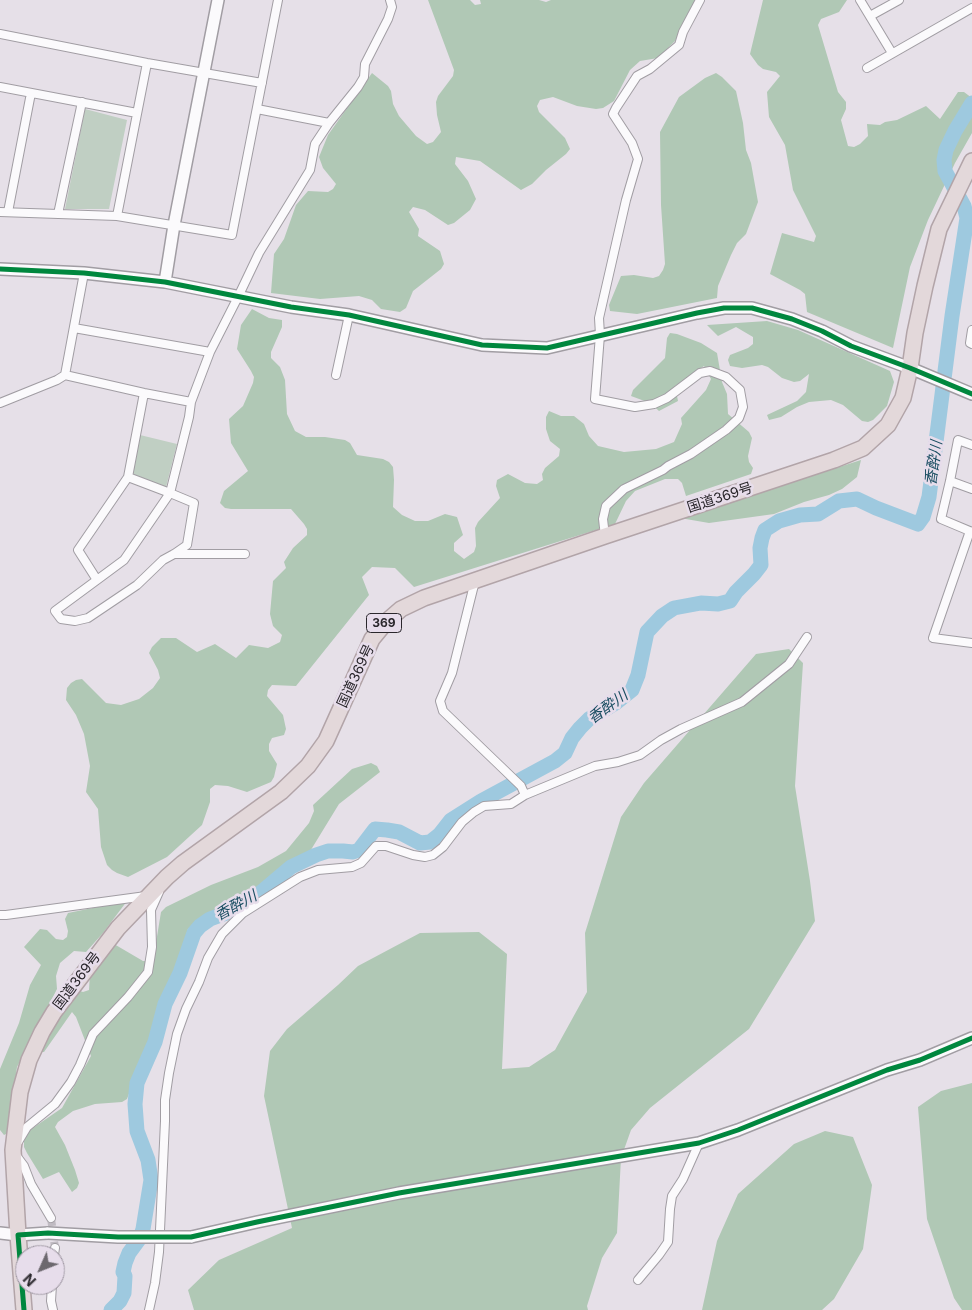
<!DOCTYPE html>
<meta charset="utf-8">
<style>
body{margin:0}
#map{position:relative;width:972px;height:1310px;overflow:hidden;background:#e6e0e8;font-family:Inter,sans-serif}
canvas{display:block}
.north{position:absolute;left:15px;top:1245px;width:50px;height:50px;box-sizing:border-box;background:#e7ddeb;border:1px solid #9b949f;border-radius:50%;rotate:226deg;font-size:14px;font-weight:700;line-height:20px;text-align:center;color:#2a272c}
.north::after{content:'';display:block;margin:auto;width:18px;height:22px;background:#6c686e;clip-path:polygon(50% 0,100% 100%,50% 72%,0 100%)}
</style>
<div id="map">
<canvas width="972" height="1310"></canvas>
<div class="north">N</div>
</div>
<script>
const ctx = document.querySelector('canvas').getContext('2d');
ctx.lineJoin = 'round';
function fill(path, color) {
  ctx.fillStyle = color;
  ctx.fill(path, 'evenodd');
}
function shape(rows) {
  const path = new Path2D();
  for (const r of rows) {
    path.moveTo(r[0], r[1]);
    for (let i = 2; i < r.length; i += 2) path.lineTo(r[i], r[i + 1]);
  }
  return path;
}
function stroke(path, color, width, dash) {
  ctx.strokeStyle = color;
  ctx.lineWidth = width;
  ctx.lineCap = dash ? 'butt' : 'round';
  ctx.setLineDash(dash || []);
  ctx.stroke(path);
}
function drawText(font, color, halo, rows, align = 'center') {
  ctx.font = font + ' Inter,"Noto Sans JP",sans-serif';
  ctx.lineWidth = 5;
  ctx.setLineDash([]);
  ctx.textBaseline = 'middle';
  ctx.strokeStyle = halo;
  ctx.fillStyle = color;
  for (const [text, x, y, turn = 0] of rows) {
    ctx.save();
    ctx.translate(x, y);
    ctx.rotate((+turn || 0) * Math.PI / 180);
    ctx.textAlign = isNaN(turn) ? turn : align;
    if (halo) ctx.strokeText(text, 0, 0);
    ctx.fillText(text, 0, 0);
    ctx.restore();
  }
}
fill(shape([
 [85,109,127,120,109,209,65,209],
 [140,435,177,444,166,487,133,474]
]), '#c0cfc3');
fill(shape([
 [428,0,470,0,475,5,481,4,480,0,539,0,546,2,551,0,695,0,675,41,658,58,640,61,630,70,614,101,603,108,596,109,577,106,553,97,540,100,537,106,539,112,565,138,570,149,566,154,546,170,532,184,521,190,480,161,456,157,455,164,468,181,476,199,470,210,454,223,448,225,425,210,413,207,409,212,419,229,418,236,440,251,444,264,441,269,413,291,406,308,400,312,381,309,372,300,359,296,320,299,271,293,274,254,284,239,296,205,308,191,328,192,333,189,336,184,323,168,319,157,328,135,372,73,388,86,391,91,393,104,399,116,416,136,427,144,433,142,441,132,437,115,436,102,438,96,453,76,454,70],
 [763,0,847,0,839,12,821,19,818,25,838,92,846,102,846,109,841,120,848,146,854,147,860,144,868,136,867,124,880,125,885,122,897,120,926,106,940,119,958,92,964,92,972,98,972,133,955,163,928,220,910,267,893,348,807,312,805,294,800,290,770,274,782,233,814,242,816,236,793,190,785,145,769,117,767,92,780,76,776,72,763,69,758,65,750,54],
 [716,73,722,77,736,91,743,123,746,150,751,163,758,202,746,234,737,243,731,255,718,286,717,298,637,314,610,311,609,305,621,276,634,275,653,278,659,276,663,270,665,264,661,205,660,132,679,97,705,78],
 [252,309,269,318,282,320,282,327,271,352,271,358,280,367,285,380,287,414,295,431,306,437,325,437,345,440,350,443,357,455,383,459,389,462,393,467,394,480,393,507,402,515,415,521,428,521,445,514,457,517,463,535,454,543,454,551,464,559,474,552,476,546,475,528,478,522,500,498,496,486,497,480,508,474,525,483,537,484,543,480,542,474,545,468,559,456,560,449,550,441,546,429,546,417,549,411,561,416,574,416,584,424,589,436,598,446,624,452,656,449,674,442,682,424,681,418,706,390,711,379,704,366,675,386,678,401,659,411,650,403,631,396,633,390,665,358,667,338,670,333,677,334,701,343,717,353,722,382,727,394,728,414,749,432,752,438,748,456,749,462,753,468,751,474,686,496,682,483,678,479,665,479,635,491,626,501,615,524,414,587,395,568,372,567,362,577,369,595,296,686,272,685,268,690,267,696,283,715,286,729,284,735,272,738,269,744,269,751,277,764,274,777,271,782,247,792,228,786,215,785,210,789,210,802,202,825,167,857,128,877,117,873,112,870,107,865,101,847,98,809,86,792,90,766,84,734,76,715,66,700,67,688,71,683,76,680,82,679,106,703,121,705,139,699,153,688,160,678,158,670,149,653,152,647,161,638,176,638,197,652,215,644,236,658,249,645,268,648,280,642,282,635,273,626,270,614,273,581,286,568,284,562,293,548,307,535,307,529,304,524,291,509,231,509,225,508,220,503,224,491,248,471,231,443,229,419,243,406,253,383,254,377,251,371,237,349,241,325],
 [767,321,798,330,890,371,894,382,887,406,873,420,868,422,862,421,843,405,831,400,809,402,797,407,781,417,769,420,767,415,797,401,806,392,809,374,800,381,794,382,782,378,768,367,762,365,742,368,730,366,728,360,730,355,748,348,753,344,753,337,736,327,718,336,707,325],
 [861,460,857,477,842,489,829,495,804,502,774,514,709,523,680,518],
 [789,649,803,663,795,786,810,881,815,921,749,1029,650,1108,631,1130,621,1158,617,1233,602,1258,587,1306,588,1310,194,1310,188,1290,219,1260,292,1228,264,1096,270,1051,287,1029,338,985,358,966,420,933,479,932,507,954,502,1069,529,1067,555,1050,587,992,585,933,621,817,644,783,756,654],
 [371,763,377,766,380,772,339,804,309,853,280,871,246,898,193,924,188,929,175,972,127,1099,122,1102,95,1104,73,1111,58,1122,55,1127,65,1145,75,1170,79,1183,77,1188,72,1192,59,1172,43,1179,27,1153,24,1147,24,1141,30,1130,62,1108,91,1056,76,1017,72,1012,44,1052,40,1052,40,1047,77,990,83,992,89,990,90,973,114,944,143,961,153,961,161,912,166,907,211,885,258,867,286,851,309,823,314,811,313,805,352,769],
 [127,901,103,933,86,952,74,951,60,963,56,976,57,989,17,1067,8,1133,4,1135,0,1130,0,1069,19,1023,30,985,41,965,24,947,40,929,47,930,56,939,63,940,67,937,68,931,65,919,68,913],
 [972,1083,972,1310,962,1310,954,1298,927,1219,918,1107,941,1091],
 [825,1131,853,1137,872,1185,863,1249,834,1299,822,1310,702,1310,717,1241,738,1194,794,1144]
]), '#b0c8b5');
stroke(shape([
 [111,1310,120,1301,124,1293,125,1276,123,1272,125,1263,129,1253,140,1238,143,1229,151,1180,148,1160,137,1131,135,1104,137,1083,155,1042,165,1004,180,973,194,933,200,926,210,919,229,912,252,900,291,867,316,855,328,851,343,851,353,852,359,850,375,829,387,830,399,832,420,843,430,842,440,834,451,820,481,801,555,761,565,753,572,738,580,728,589,719,617,702,632,690,638,675,647,632,662,616,674,608,701,603,718,604,730,601,736,592,754,574,761,565,760,548,762,538,765,530,779,521,800,515,818,514,839,501,857,499,876,508,918,524,923,517,929,497,952,316,967,218,964,206,945,171,944,160,946,150,955,131,972,103]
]), '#9ec9df', 15);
stroke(shape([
 [51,1218,55,1248]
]), '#c0bbc2', 8, [8, 4]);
const street = shape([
 [860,0,892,53],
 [870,16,899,0],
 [0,34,147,63,262,83],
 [867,68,972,8],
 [0,87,137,113],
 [257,109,329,123],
 [0,212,117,216,232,235,278,0],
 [8,212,31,93],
 [58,214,82,102],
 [117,216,147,63],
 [74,328,210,352],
 [972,330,970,343,972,344],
 [65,375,84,273],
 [336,375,349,315],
 [0,403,57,380,65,375,144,393,191,402],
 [972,445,958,440,950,481,941,519,972,532],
 [128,477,170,493,194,503,187,545,174,554,163,560,137,585,88,618,75,621,61,619,55,611,124,560,170,493,189,417,191,402,210,352,238,297,259,253,310,170,315,144,329,123,358,87,364,77,365,64,388,19,392,7,390,0],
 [950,481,972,489],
 [970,531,933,638,972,643],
 [605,536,603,519,606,506,624,489,663,470,668,466,691,454,726,430,739,418,743,407,740,390,726,377,710,371,700,373,667,398,654,404,635,407,595,399,600,335,599,318,626,200,638,159,632,143,613,114,616,108,637,76,650,69,679,45,683,32,700,0],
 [174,554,245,554],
 [97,580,78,550,128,477,144,393],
 [525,795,595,766,618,762,640,755,661,740,681,729,742,702,789,664,807,637],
 [0,915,6,915,146,896],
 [18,1142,27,1127,55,1104,71,1082,80,1065,93,1034,128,997,148,972,152,947,151,910,159,892],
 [15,1154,24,1166,31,1184,51,1218],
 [54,1255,55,1248],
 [638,1280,659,1255,668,1242,670,1209,672,1196,683,1179,699,1143],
 [52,1285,51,1301,53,1310],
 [149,1310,155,1283,159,1252,165,1121,165,1100,169,1073,177,1034,186,1009,199,982,208,958,222,934,243,913,300,877,318,870,352,867,361,863,376,846,386,846,413,855,425,857,433,855,443,847,462,822,474,812,484,806,511,804,525,795,521,786,443,711,440,701,452,673,475,581]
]);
const secondary = shape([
 [0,269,84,273,165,282,291,307,349,315,482,345,547,348,697,313,724,308,752,308,792,319,822,331,851,346,910,368,972,394],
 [165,282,174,225,218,0],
 [0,1233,18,1235,48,1233],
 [191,1237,257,1222,399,1193,699,1143,738,1130,887,1070,920,1060,972,1038]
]);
const highway = shape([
 [24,1310,18,1235,13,1150,20,1092,29,1060,42,1032,54,1012,118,928,167,877,183,863,281,792,308,766,326,741,372,639,386,622,401,609,424,598,605,536,834,460,863,448,888,425,903,398,910,368,915,333,925,286,939,229,972,161]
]);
stroke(street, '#a19da3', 10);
stroke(secondary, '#a19da3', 14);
stroke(highway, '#b2a4a8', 18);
stroke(street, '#fbfafc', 8);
stroke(secondary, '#fbfafc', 11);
stroke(highway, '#e3d8da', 15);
const secondaryBridge = shape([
 [48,1233,118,1237,191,1237]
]);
stroke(secondaryBridge, '#a19da3', 14, []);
stroke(secondaryBridge, '#fbfafc', 11);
stroke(shape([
 [0,269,84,273,165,282,291,307,349,315,482,345,547,348,697,313,724,308,752,308,792,319,822,331,851,346,910,368,972,394],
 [24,1310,18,1235,48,1233,118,1237,191,1237,257,1222,399,1193,699,1143,738,1130,887,1070,920,1060,972,1038]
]), '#00873e', 5);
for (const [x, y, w] of [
 [384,623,35]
]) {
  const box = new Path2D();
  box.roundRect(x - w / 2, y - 9.5, w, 19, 4);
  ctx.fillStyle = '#e7ddeb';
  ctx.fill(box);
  stroke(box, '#2a272c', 1);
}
drawText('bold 12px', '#2a272c', null, [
 ["369",384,623]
]);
drawText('14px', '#2a272c', '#e7ddeb', [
 ["国道369号",720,498,-18],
 ["国道369号",356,676,-65],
 ["国道369号",77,981,-53]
]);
drawText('italic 15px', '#194d61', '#e7ddeb', [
 ["香酔川",934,463,-82],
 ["香酔川",608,707,-36],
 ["香酔川",236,906,-29]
]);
</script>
